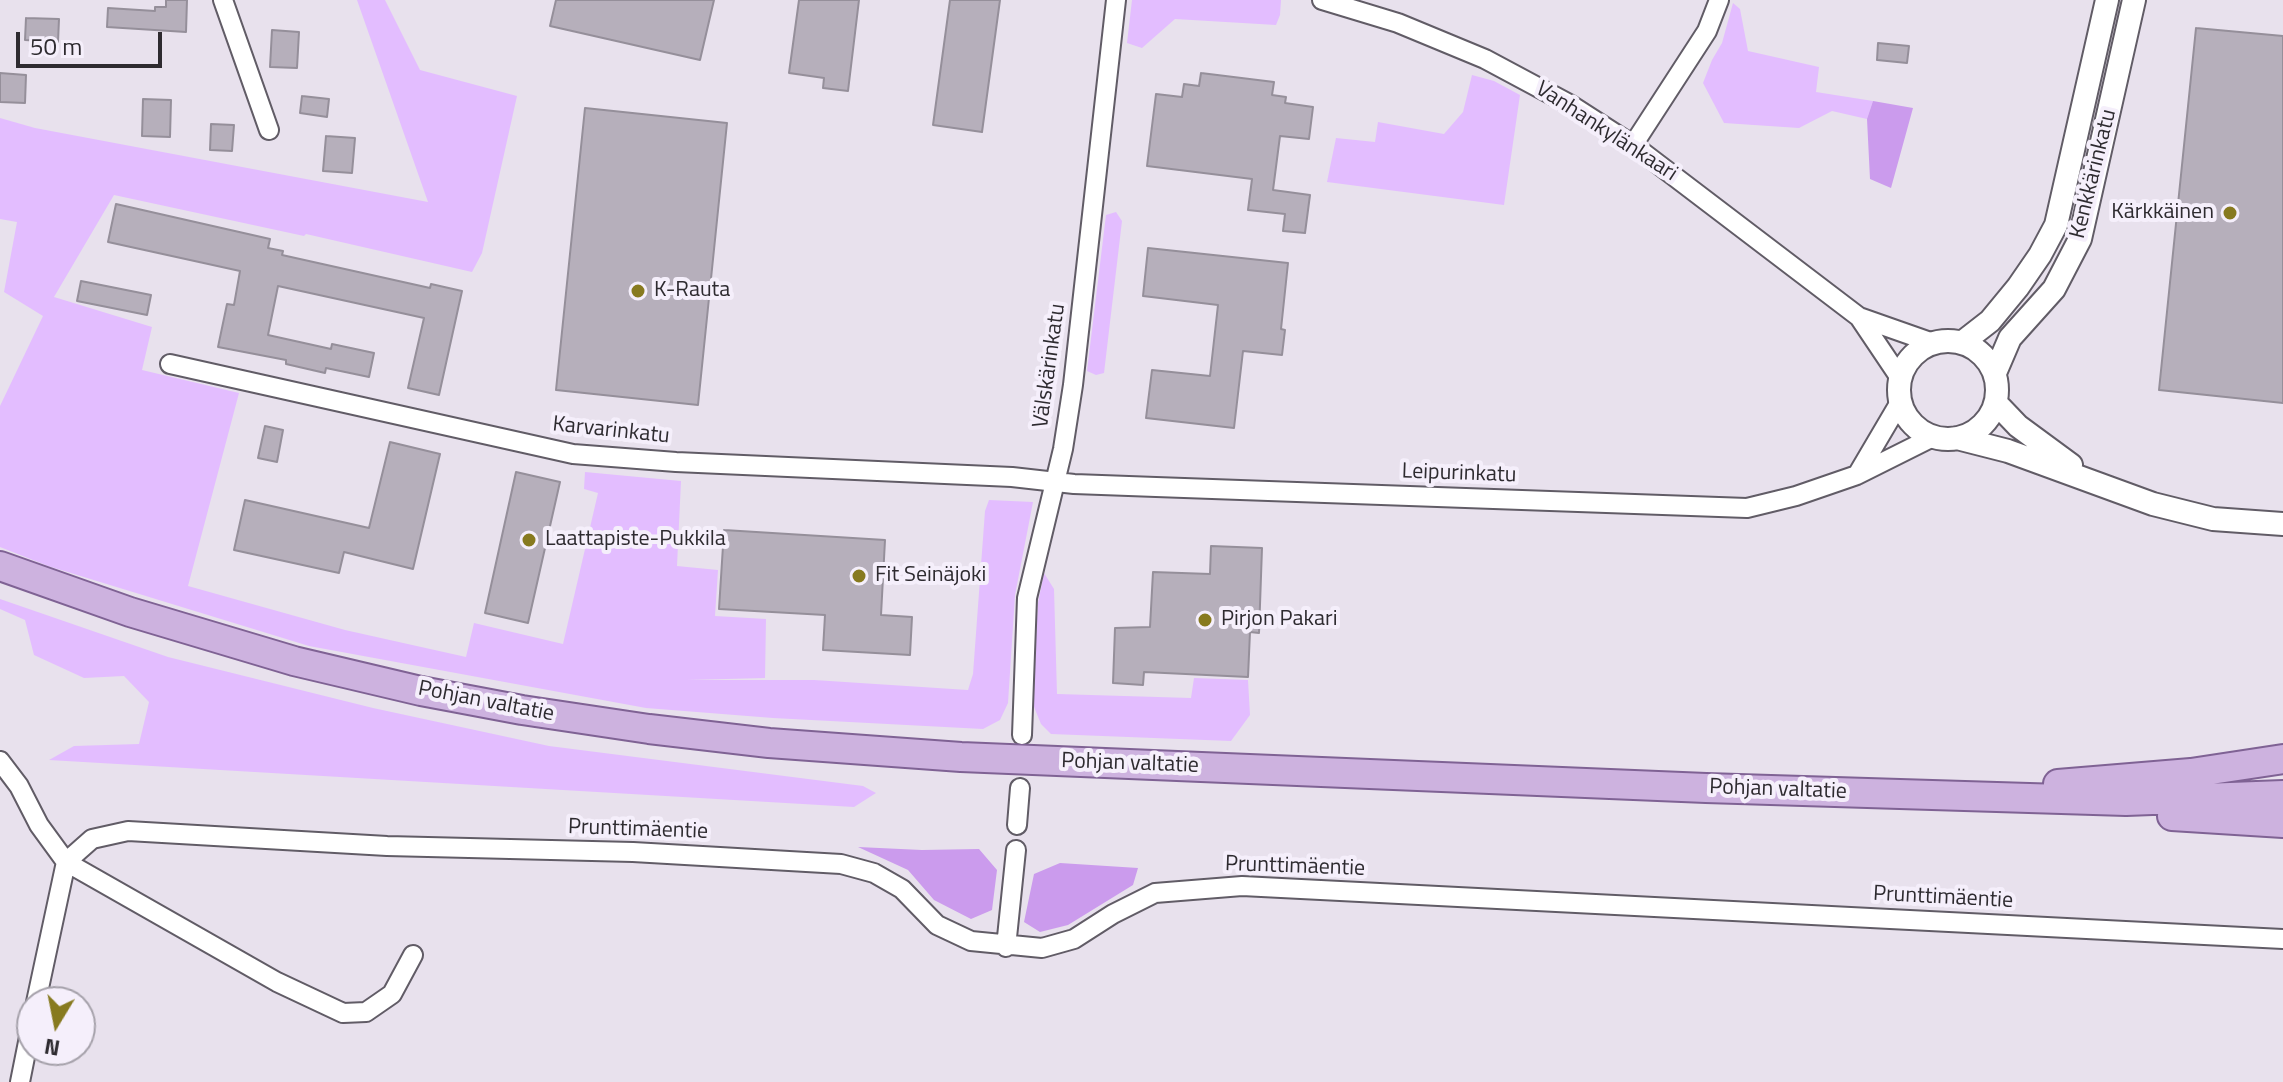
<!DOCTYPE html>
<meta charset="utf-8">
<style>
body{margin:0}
#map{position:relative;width:2283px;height:1082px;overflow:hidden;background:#e8e1ed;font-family:"Titillium Web",sans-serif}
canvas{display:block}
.north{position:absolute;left:16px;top:986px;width:80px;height:80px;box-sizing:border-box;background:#f5effb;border:2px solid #a5a1aa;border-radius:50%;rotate:190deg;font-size:22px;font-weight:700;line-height:32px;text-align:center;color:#2e2b30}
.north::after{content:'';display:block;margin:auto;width:28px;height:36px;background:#877a1f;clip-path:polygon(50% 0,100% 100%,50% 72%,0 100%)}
.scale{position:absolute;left:16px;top:32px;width:146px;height:36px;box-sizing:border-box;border:4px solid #2e2b30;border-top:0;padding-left:10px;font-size:24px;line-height:28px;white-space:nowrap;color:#2e2b30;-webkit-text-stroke:6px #f5effb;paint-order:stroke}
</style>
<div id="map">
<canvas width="2283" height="1082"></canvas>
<div class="north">N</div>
<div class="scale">50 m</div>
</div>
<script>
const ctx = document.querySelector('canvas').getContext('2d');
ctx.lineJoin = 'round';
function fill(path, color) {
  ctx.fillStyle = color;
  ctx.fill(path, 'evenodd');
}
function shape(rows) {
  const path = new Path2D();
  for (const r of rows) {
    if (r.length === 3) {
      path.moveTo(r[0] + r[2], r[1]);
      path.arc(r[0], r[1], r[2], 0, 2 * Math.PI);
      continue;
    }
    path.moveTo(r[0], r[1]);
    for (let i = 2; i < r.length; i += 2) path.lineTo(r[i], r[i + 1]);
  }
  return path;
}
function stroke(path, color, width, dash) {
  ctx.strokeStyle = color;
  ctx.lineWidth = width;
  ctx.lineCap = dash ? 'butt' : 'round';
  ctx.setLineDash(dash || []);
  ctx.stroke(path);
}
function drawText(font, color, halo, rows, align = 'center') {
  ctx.font = font + ' "Titillium Web",sans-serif';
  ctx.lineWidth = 8;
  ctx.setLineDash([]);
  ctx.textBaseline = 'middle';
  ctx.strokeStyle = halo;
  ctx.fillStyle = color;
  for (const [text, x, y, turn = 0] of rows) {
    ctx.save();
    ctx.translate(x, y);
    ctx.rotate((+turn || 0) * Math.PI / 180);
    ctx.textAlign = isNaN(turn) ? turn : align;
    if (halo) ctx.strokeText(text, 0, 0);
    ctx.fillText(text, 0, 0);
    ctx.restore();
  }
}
fill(shape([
 [357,0,385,0,420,70,517,96,482,253,472,272,306,234,304,236,114,195,54,297,152,327,142,370,239,393,188,586,345,630,466,657,474,623,563,644,598,493,584,489,585,472,681,481,677,566,718,570,715,616,766,619,765,678,687,680,814,680,968,690,973,674,985,511,989,500,1033,502,1015,595,1008,703,1000,720,983,729,773,718,646,708,309,646,48,566,0,547,0,406,43,316,4,292,17,222,0,219,0,118,35,128,428,202],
 [1132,0,1281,0,1280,15,1276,25,1175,19,1142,48,1127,43],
 [1733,3,1740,9,1748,51,1819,67,1816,92,1873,101,1867,119,1832,111,1799,128,1724,123,1703,83,1712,60,1722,43],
 [1472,75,1494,81,1520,95,1504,205,1327,182,1336,138,1375,142,1378,122,1444,134,1463,112],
 [1116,212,1122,221,1104,373,1096,375,1087,371,1106,215],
 [1044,573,1054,589,1057,694,1191,698,1194,678,1248,680,1250,715,1231,741,1051,734,1041,724,1032,702,1038,603],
 [0,599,168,657,373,708,549,746,863,786,876,793,854,807,49,760,74,746,139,744,149,702,124,676,84,678,34,655,25,620,0,609]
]), '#e3bdff');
fill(shape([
 [1873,101,1913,108,1891,188,1870,179,1867,119],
 [858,847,922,850,979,849,997,870,992,910,971,919,934,900,908,870],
 [1060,863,1138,868,1133,885,1068,925,1040,932,1024,922,1034,874]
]), '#cb9bed');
const building = shape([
 [166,0,187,0,186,32,107,27,108,8,155,11,155,7,166,7,166,0],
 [556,0,714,0,700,60,550,26,556,0],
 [799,0,859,0,848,91,823,88,824,78,789,73,799,0],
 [950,0,1000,0,982,132,933,125,950,0],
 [26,18,59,19,58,42,25,40,26,18],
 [2196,28,2283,36,2283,403,2159,390,2196,28],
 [272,30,299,32,297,68,270,67,272,30],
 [1878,43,1909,46,1907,63,1877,60,1878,43],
 [0,73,26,75,25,103,0,102,0,73],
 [1201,73,1274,82,1272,95,1286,97,1285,103,1313,107,1309,139,1280,136,1273,190,1310,195,1305,233,1283,231,1285,214,1248,210,1252,179,1147,166,1156,94,1182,97,1184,84,1199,86,1201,73],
 [302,96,329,99,327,117,300,113,302,96],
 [143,99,171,100,170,137,142,136,143,99],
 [585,108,727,123,698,405,556,390,585,108],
 [211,124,234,125,232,151,210,150,211,124],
 [326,136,355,138,352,173,323,171,326,136],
 [116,204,270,239,268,248,283,251,282,255,430,288,431,284,462,291,439,395,408,388,424,318,278,286,268,335,331,349,332,344,374,353,369,377,326,368,325,373,286,364,286,360,218,347,227,304,234,305,240,271,108,242,116,204],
 [1148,248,1288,263,1281,329,1285,330,1282,355,1243,351,1234,428,1146,418,1152,370,1210,376,1218,305,1143,296,1148,248],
 [81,281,151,295,147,315,77,301,81,281],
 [265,426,283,430,277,462,258,458,265,426],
 [390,442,440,454,413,569,344,552,339,573,234,550,245,500,369,528,390,442],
 [516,472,560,482,528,623,485,613,516,472],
 [724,530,885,540,881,615,912,617,910,655,823,650,825,615,719,609,724,530],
 [1211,546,1262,548,1259,633,1250,632,1248,677,1144,672,1143,685,1113,683,1115,628,1150,627,1153,572,1210,574,1211,546]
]);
fill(building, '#b6afbb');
stroke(building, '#958f9a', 2);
const minor = shape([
 [223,0,269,130],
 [1322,0,1398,23,1485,59,1571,105,1633,145,1859,317,1900,378],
 [1633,145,1707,31,1719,0],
 [1859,317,1933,343],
 [170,364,573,454,676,462,1012,477,1074,484,1156,487,1747,508,1796,496,1857,475,1933,437],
 [1857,475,1900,402],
 [1022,735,1027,598,1063,449,1073,385,1116,0],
 [0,761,19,786,39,825,66,862,277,982,343,1013,366,1012,392,994,413,955],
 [1017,825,1020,788],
 [66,862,92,839,128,831,387,846,633,852,841,864,874,873,902,889,937,925,971,941,1042,948,1074,939,1113,914,1155,893,1242,886,2283,939],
 [1006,947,1016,850],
 [36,1002,66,862],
 [20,1082,32,1022]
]);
const tertiary = shape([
 [1948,390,49],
 [1963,342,1990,321,2018,287,2040,255,2056,225,2107,0],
 [1995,373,2010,338,2054,289,2080,239,2134,0],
 [1996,403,2018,426,2071,465],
 [1957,438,2008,451,2153,504,2213,519,2283,524]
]);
const primary = shape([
 [0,566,130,612,294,661,421,691,522,710,649,729,769,743,961,757,1706,788,2126,801,2283,795],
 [2058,784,2191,773,2283,759],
 [2172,816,2283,823]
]);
stroke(minor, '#615c66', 22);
stroke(tertiary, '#615c66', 26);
stroke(primary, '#7f6294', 32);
stroke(minor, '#fff', 18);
stroke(tertiary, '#fff', 22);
stroke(primary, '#cdb2df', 28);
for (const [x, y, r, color] of [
 [2230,213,8,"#877a1f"],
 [638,291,8,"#877a1f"],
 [529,540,8,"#877a1f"],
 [859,576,8,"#877a1f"],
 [1205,620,8,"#877a1f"]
]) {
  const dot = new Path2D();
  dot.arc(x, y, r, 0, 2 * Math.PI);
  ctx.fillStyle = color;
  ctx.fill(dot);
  stroke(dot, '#f5effb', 3);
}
drawText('22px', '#2e2b30', '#f5effb', [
 ["Vanhankylänkaari",1606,132,33],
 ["Kenkkärinkatu",2094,174,-76],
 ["Välskärinkatu",1050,366,-82],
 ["Karvarinkatu",611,431,6],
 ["Leipurinkatu",1459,474,2],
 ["Pohjan valtatie",486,702,11],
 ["Pohjan valtatie",1130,764,2],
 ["Pohjan valtatie",1778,790,2],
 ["Prunttimäentie",638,830,2],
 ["Prunttimäentie",1295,867,2],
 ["Prunttimäentie",1943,898,3]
]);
drawText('22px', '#2e2b30', '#f5effb', [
 ["Kärkkäinen",2214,213,"right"],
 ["K-Rauta",654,291],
 ["Laattapiste-Pukkila",545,540],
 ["Fit Seinäjoki",875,576],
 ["Pirjon Pakari",1221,620]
], 'left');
</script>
